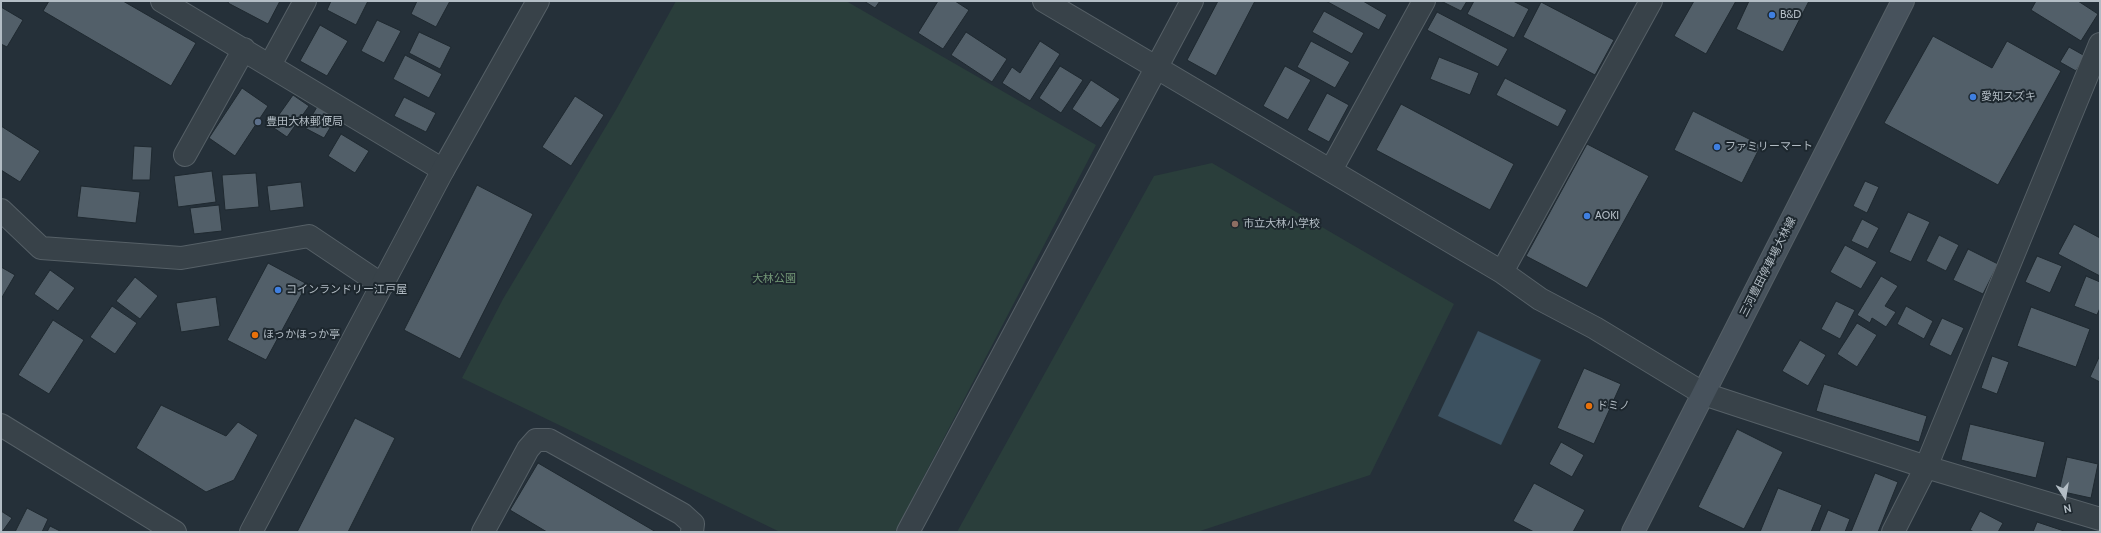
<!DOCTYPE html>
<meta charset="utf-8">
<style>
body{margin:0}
#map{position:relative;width:2101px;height:533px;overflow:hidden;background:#253039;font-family:Cabin,sans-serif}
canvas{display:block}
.frame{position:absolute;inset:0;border:2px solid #b3bdc5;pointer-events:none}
.north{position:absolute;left:2045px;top:477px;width:40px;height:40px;-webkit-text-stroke:3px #1d272e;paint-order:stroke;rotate:168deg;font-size:11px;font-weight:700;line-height:16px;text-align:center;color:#b3bdc5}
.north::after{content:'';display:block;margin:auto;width:14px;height:18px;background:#b3bdc5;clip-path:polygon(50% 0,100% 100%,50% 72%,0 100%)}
</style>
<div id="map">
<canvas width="2101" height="533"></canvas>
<div class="frame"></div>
<div class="north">N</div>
</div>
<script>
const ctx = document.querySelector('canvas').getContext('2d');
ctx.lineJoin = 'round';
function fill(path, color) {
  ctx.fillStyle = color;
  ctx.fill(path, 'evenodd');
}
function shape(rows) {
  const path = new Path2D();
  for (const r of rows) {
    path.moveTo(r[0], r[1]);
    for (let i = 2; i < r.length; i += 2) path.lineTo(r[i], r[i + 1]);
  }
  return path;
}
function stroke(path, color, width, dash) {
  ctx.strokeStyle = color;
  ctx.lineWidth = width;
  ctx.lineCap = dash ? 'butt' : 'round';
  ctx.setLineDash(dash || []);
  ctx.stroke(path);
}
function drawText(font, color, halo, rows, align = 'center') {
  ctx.font = font + ' Cabin,"Noto Sans JP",sans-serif';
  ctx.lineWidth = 4;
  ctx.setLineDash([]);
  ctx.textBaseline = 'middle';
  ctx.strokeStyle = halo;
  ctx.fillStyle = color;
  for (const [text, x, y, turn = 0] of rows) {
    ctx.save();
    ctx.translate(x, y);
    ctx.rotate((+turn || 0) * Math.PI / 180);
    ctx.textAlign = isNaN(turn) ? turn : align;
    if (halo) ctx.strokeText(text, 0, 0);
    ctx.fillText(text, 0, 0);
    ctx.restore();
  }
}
fill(shape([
 [676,1,846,1,1096,145,895,532,780,532,462,378,503,299,617,108],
 [1212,163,1454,304,1370,475,1197,532,957,532,1154,176]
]), '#2a3e3b');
fill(shape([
 [1478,331,1541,360,1501,445,1438,416]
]), '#3c5160');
const building = shape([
 [49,1,123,1,196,43,171,86,43,11,49,1],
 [229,1,280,1,268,24,228,3,229,1],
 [331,1,368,1,356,25,327,10,331,1],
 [417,1,450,1,436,27,411,14,417,1],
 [864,1,880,1,875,8,864,1],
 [938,1,955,1,969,10,943,49,918,33,938,1],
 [1218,1,1255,1,1216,76,1187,60,1218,1],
 [1326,1,1363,1,1387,15,1379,30,1326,1],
 [1441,1,1467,1,1461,11,1441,1],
 [1474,1,1513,1,1529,9,1514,38,1467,14,1474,1],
 [1694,1,1736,1,1706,54,1674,36,1694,1],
 [1749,1,1809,1,1783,52,1736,29,1749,1],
 [2036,1,2078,1,2098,14,2081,41,2031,10,2036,1],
 [1541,2,1614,40,1595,75,1523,37,1541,2],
 [1,7,23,20,7,47,1,44,1,7],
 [1324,11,1364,33,1352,54,1312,32,1324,11],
 [1437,12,1508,49,1498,67,1427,30,1437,12],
 [377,20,401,31,384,63,361,51,377,20],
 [320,25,348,41,327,76,300,61,320,25],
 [419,32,451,47,440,69,409,53,419,32],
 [966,32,1007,59,992,82,951,55,966,32],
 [1933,36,1992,68,2007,41,2061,71,1998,185,1884,123,1933,36],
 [1040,41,1060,54,1030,101,1002,83,1012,67,1020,73,1040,41],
 [1311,41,1350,62,1335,88,1297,67,1311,41],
 [2069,47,2085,56,2076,71,2060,62,2069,47],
 [405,55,442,74,429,98,393,79,405,55],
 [1439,57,1479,73,1470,95,1430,79,1439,57],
 [1060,66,1083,80,1061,113,1039,98,1060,66],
 [1285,66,1311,80,1288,120,1263,106,1285,66],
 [1505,78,1567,110,1558,127,1496,95,1505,78],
 [1091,80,1120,99,1101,128,1072,109,1091,80],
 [242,88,268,106,235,156,209,138,242,88],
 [1327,93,1349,105,1329,142,1307,130,1327,93],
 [293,95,309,106,287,137,271,126,293,95],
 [575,96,604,115,571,166,542,147,575,96],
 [404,97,436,113,426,132,394,116,404,97],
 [1401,104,1514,164,1490,210,1376,150,1401,104],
 [318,105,337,116,324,138,305,128,318,105],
 [1693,111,1761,145,1742,183,1674,150,1693,111],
 [1,126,40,151,20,182,1,170,1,126],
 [341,134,369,151,355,173,328,156,341,134],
 [1587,144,1649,176,1587,288,1526,256,1587,144],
 [134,146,152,147,150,180,132,180,134,146],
 [212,171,216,202,178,207,174,176,212,171],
 [256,173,259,207,225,210,222,175,256,173],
 [1865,181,1879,187,1867,213,1853,206,1865,181],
 [301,182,304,207,270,211,267,186,301,182],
 [477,185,533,214,460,359,404,330,477,185],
 [81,186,140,192,136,223,77,217,81,186],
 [219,205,222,231,194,234,190,208,219,205],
 [1908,212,1930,222,1911,262,1889,252,1908,212],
 [1862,219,1879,228,1868,249,1851,241,1862,219],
 [2074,224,2100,238,2100,276,2058,254,2074,224],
 [1939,235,1959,245,1946,271,1926,261,1939,235],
 [1845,245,1877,262,1861,289,1830,272,1845,245],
 [1968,249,1998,264,1983,294,1953,280,1968,249],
 [2037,256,2062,266,2050,293,2025,282,2037,256],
 [268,263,307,284,266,360,227,340,268,263],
 [1,267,15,275,1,299,1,267],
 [50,270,75,288,58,311,34,294,50,270],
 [1881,276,1898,286,1885,306,1896,312,1886,327,1872,318,1870,323,1857,315,1881,276],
 [2086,276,2100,282,2100,308,2097,315,2074,306,2086,276],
 [135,277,158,296,140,319,116,301,135,277],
 [216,297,220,326,181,332,176,303,216,297],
 [1836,301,1855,310,1840,339,1821,329,1836,301],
 [112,306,137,323,115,354,90,337,112,306],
 [1906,306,1933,321,1924,339,1897,324,1906,306],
 [2031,307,2090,329,2076,367,2017,346,2031,307],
 [1942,318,1964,328,1951,356,1929,345,1942,318],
 [53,320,84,340,49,394,18,375,53,320],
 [1857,323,1877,335,1857,367,1837,354,1857,323],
 [1800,340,1826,355,1808,386,1782,371,1800,340],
 [2100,355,2100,382,2090,377,2100,355],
 [1992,356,2009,362,1997,394,1981,388,1992,356],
 [1584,368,1621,384,1594,444,1557,428,1584,368],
 [1824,384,1927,416,1919,442,1816,411,1824,384],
 [161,405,226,436,238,422,258,435,234,480,206,492,136,448,161,405],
 [355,418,395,438,348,532,297,532,355,418],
 [1970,424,2045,442,2036,478,1961,460,1970,424],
 [1737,429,1783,452,1744,529,1698,507,1737,429],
 [1561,442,1584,455,1572,477,1549,464,1561,442],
 [2067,457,2098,464,2091,498,2059,491,2067,457],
 [538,463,656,532,547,532,510,510,538,463],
 [1875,473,1898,482,1878,532,1851,532,1875,473],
 [1534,483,1585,510,1573,532,1534,532,1513,521,1534,483],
 [1778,488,1822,505,1811,532,1760,532,1778,488],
 [27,508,48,519,42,532,15,532,27,508],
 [1828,510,1850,519,1845,532,1819,532,1828,510],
 [1,511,12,518,2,532,1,532,1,511],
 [1980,511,2003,523,1998,532,1974,532,1970,530,1980,511],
 [2037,522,2064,531,2064,532,2033,532,2037,522],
 [50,526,62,532,47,532,50,526]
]);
fill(building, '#525f69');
stroke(building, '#1f2930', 1);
const minor = shape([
 [162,1,443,170],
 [1044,1,1502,272,1540,299,1595,328,1704,394,1926,467,2100,519],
 [270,65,305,1],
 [185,155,244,49],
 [1331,170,1424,1],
 [1,210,41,248,181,258,309,236,382,285],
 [1502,272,1651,1],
 [483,532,528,449,536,440,549,440,682,514,693,524,692,532],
 [908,532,1192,1],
 [1893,532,1926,467,2100,44]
]);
const tertiary = shape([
 [1,425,175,532],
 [251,532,443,170,538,1]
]);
const secondary = shape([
 [1633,532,1903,1]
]);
stroke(minor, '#566067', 24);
stroke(tertiary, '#566067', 24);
stroke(secondary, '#566067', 24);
stroke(minor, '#384249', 22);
stroke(tertiary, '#384249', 22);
stroke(secondary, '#47525c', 22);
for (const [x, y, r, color] of [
 [1772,15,4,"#3f7fe0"],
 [1973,97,4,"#3f7fe0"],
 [258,122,4,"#5c6f8a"],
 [1717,147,4,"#3f7fe0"],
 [1587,216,4,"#3f7fe0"],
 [1235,224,4,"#8d6e63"],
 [278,290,4,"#3f7fe0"],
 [255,335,4,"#e8710a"],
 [1589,406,4,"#e8710a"]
]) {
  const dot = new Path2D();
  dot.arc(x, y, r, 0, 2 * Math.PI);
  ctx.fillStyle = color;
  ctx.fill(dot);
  stroke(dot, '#1d272e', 1.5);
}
drawText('11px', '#b3bdc5', '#1d272e', [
 ["B&D",1780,15],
 ["愛知スズキ",1981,97],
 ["豊田大林郵便局",266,122],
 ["ファミリーマート",1725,147],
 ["AOKI",1595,216],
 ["市立大林小学校",1243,224],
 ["コインランドリー江戸屋",286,290],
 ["ほっかほっか亭",263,335],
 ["ドミノ",1597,406]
], 'left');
drawText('11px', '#b3bdc5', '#1d272e', [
 ["三河豊田停車場大林線",1768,267,-63]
]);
drawText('11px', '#749977', '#1d272e', [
 ["大林公園",774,279]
]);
</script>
